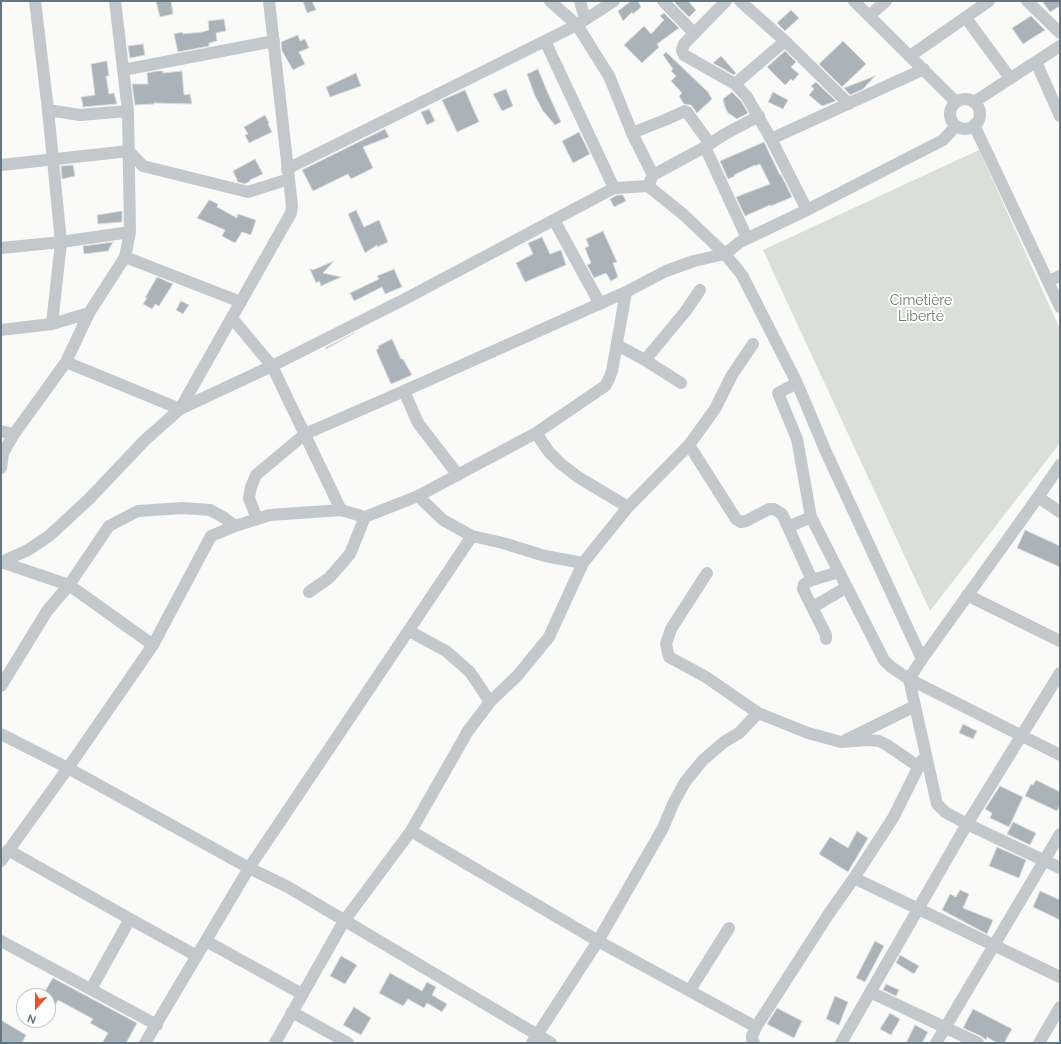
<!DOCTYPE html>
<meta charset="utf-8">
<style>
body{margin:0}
#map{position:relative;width:1061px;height:1044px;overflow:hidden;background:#fafaf8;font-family:Raleway,sans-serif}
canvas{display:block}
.frame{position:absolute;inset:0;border:2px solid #657683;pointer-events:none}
.north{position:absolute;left:16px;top:988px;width:40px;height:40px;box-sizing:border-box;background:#fff;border:1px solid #c1c8cd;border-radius:50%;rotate:201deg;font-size:11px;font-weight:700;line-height:16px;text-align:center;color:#657683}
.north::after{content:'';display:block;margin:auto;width:14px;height:18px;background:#e4572e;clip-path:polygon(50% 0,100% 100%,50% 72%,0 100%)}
</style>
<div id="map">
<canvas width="1061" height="1044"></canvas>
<div class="frame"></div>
<div class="north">N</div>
</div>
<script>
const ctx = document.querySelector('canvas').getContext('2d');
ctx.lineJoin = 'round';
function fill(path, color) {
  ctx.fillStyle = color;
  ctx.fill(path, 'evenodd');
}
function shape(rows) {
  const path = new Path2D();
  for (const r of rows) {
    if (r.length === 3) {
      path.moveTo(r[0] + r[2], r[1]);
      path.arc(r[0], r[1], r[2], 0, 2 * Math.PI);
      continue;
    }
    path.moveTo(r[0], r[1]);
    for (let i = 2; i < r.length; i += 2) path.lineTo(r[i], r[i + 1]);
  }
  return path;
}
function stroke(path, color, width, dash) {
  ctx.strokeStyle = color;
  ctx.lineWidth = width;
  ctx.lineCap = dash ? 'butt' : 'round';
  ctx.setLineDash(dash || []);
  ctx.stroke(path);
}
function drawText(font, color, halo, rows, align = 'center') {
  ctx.font = font + ' Raleway,sans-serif';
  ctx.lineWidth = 4;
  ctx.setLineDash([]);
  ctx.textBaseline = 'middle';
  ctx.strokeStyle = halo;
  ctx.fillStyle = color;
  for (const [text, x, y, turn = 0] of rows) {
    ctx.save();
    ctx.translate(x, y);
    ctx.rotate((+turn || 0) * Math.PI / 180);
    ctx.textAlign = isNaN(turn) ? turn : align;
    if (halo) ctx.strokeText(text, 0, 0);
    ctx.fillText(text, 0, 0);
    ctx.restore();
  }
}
fill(shape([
 [979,150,1060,329,1060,443,930,611,763,250]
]), '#dadfd7');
const building = shape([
 [156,1,171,1,173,14,160,17,156,1],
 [303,1,312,1,316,10,307,13,303,1],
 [631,1,638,1,641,7,633,14,632,12,623,21,618,11,631,1],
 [677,1,688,1,696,10,689,17,675,3,677,1],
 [1042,1,1060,1,1060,6,1050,12,1042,1],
 [791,10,799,18,785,31,777,23,791,10],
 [664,13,679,28,657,44,659,47,642,63,624,45,644,26,651,34,664,20,660,16,664,13],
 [1031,16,1045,30,1023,44,1012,28,1031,16],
 [224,19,226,31,216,33,217,41,209,43,209,46,178,52,174,34,182,32,183,34,202,32,209,30,208,21,224,19],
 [298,35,300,41,305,39,309,48,299,52,305,64,293,70,282,51,281,42,298,35],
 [843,41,866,64,842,87,819,64,843,41],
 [143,44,145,55,130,58,128,46,143,44],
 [785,51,796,62,791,67,799,74,793,81,791,79,785,85,767,67,785,51],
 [666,52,708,92,712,99,697,113,691,105,684,104,679,96,682,93,671,81,676,76,671,71,673,69,663,55,666,52],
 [721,56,736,73,734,75,713,63,721,56],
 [107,61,109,76,106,76,109,94,114,93,117,104,82,107,83,105,81,97,95,95,91,64,107,61],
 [538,69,547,91,561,122,555,125,543,111,535,96,527,74,538,69],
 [157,71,163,71,163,73,182,71,184,95,190,94,192,104,154,103,154,104,135,105,132,84,148,84,147,73,157,71],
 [356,73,361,86,330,97,326,87,356,73],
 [875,76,863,89,850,95,844,88,875,76],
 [816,82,836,101,822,106,809,95,814,89,811,86,816,82],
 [506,89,513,106,502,111,493,94,506,89],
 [465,90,479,122,457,132,442,100,465,90],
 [732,92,741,101,748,113,737,119,728,113,725,107,723,99,732,92],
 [773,92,788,100,783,109,768,102,773,92],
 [429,109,435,121,427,125,421,112,429,109],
 [265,115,269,123,268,124,272,132,249,143,245,135,248,134,244,127,265,115],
 [385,129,389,137,363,147,373,168,351,179,348,174,313,191,302,170,385,129],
 [579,132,590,154,573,163,562,141,579,132],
 [764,142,780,175,781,175,792,197,771,206,770,205,745,216,736,197,770,184,760,164,755,166,755,165,734,175,735,176,728,179,720,161,764,142],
 [255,159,263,174,250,180,250,181,245,184,238,182,233,171,255,159],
 [73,165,75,176,62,179,61,166,73,165],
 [617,195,623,195,626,201,614,207,610,199,617,195],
 [209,200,218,204,217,207,237,218,238,214,256,220,251,235,242,232,235,243,222,236,225,230,197,218,209,200],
 [356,210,364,227,379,220,388,242,377,247,377,245,365,253,348,214,356,210],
 [122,211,122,222,98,224,97,215,122,211],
 [603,231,617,262,613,263,618,277,611,281,606,273,594,278,587,265,591,263,585,248,589,246,586,239,603,231],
 [542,237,550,254,561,250,566,265,525,282,516,263,533,254,528,243,542,237],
 [113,242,108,251,84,254,83,246,113,242],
 [334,261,323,273,341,277,321,286,319,281,316,283,310,269,313,270,334,261],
 [394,269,402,287,385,294,382,287,354,301,350,293,379,279,377,276,394,269],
 [157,277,173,284,159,306,155,304,152,309,143,304,147,298,145,298,157,277],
 [181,301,189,305,183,314,176,310,181,301],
 [354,333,326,349,325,348,354,333],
 [392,339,401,359,403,359,412,375,391,384,376,350,379,348,378,346,392,339],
 [1025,530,1060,546,1060,567,1017,548,1025,530],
 [963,724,977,731,973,739,959,733,963,724],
 [1036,780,1060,792,1060,805,1057,811,1025,796,1031,784,1033,785,1036,780],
 [1000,786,1023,797,1009,827,990,818,992,813,985,809,1000,786],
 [1013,822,1036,833,1030,845,1007,834,1013,822],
 [857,831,868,838,848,872,819,854,830,837,848,848,857,831],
 [997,847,1026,860,1019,878,989,866,997,847],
 [960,890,969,894,963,908,993,920,987,934,942,910,950,894,956,897,960,890],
 [1040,891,1060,900,1060,920,1033,907,1040,891],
 [875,941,884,946,865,982,856,978,875,941],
 [900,955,919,966,914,974,896,963,900,955],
 [341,956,357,965,345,984,330,976,341,956],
 [390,973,422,991,427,982,436,987,432,995,447,1004,442,1012,427,1003,424,1008,408,999,403,1006,379,993,390,973],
 [53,978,137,1023,126,1043,102,1043,108,1033,90,1023,93,1019,58,1000,48,1019,48,996,42,996,53,978],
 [886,984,899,990,896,996,883,990,886,984],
 [835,996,848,1002,839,1025,826,1019,835,996],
 [354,1007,371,1018,361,1035,343,1025,354,1007],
 [777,1008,802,1021,794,1038,767,1024,777,1008],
 [973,1009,1012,1029,1004,1043,997,1043,987,1037,986,1040,981,1036,963,1028,973,1009],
 [890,1013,900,1019,891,1035,880,1029,890,1013],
 [1,1020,26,1035,22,1043,1,1043,1,1020],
 [915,1025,928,1032,922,1043,906,1043,915,1025]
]);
fill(building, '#aab3b9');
stroke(building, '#dcdcda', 1);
stroke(shape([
 [35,1,48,110,61,242,52,324],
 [115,1,128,111,130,232,125,257,89,313,66,362,180,409,291,213,292,206,269,1],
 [580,1,585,19],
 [614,1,577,25,609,76,632,133,653,175],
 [663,1,694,33],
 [726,1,684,44,682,50,684,55,735,84,747,97,771,139,807,210],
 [740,1,785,41,849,104],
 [854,1,956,102],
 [1027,1,1060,33],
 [869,16,886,1],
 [966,18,1010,78],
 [545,41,614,188],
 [910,56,989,1],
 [1036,62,1060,116],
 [123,70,274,41],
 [735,84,785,41],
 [965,114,15],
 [974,102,1060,46],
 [48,110,80,115,128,111],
 [974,125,1060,307],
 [632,133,665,120,685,111,687,112,710,144],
 [771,139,924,69],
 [705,147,747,238],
 [1,165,129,151,143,166,248,192,289,179],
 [287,169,577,25,550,1],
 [648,186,684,215,725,254,740,242,807,210,943,140,956,126],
 [554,220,600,304],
 [1,248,61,242,130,232],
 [125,257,241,302],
 [1048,281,1060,276],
 [232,318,272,366,341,510,365,517,418,496],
 [1,330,52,324,89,313],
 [617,345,645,360,681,383],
 [645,360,685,312,700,290],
 [797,383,778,393,797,439,811,517,884,660,891,667,909,679,1060,755],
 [1,431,14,434],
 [536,433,549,452,561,464,578,477,628,507],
 [689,445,736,519,741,522,746,521,769,509,774,509,782,514,788,527,811,517],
 [1060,465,1038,497,922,659,909,679,937,804,945,812,967,824,1060,868],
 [1,468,3,453,14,434,66,362],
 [458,475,418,423,404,391,626,292,666,271,694,261,725,254,742,275,797,383,826,452,922,659],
 [1038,497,1060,512],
 [257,519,249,498,251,487,256,475,305,434,404,391],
 [788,527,812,580,839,572],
 [1,562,28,550,49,536,89,499,145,440,180,409,272,366,405,299,614,188,648,186,653,175,705,147,725,134,759,116],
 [1,562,69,585,109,526,138,511,183,508,210,510,223,517,235,526],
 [583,563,545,556,503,543,472,536,443,520,418,496,536,433,605,386,609,379,612,371,626,292],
 [707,573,671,629,666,644,669,657,706,677,758,713,808,733,841,742,868,740,879,741,887,745,919,767],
 [812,580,804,584,803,589,826,635,826,639],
 [309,592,329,578,350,554,365,517],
 [967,595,1060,641],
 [813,607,847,587],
 [409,631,446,651,470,672,490,702],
 [1,686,47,611,69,585,153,645],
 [1,734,68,768,249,868,288,887,551,1043],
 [846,740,915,706],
 [411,831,598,941,756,1027],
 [8,850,130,919],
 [1,861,68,768,153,645,211,536,235,526,270,515,341,510],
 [854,878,1060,977],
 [1,941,157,1025],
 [206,941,302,994],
 [91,989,130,919,197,956],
 [690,990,729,928],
 [870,992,978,1043],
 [292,1012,348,1043],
 [145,1043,249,868,472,536],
 [275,1043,344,921,411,831,468,731,490,702,518,675,549,637,583,563,628,507,689,445,715,409,732,375,753,344],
 [532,1043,598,941,663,828,673,804,685,782,703,760,724,742,739,733,758,713],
 [754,1043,752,1039,752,1036,756,1027,828,915,854,878,893,818,922,760],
 [841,1043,967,824,1060,673],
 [936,1043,1060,834],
 [1039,1043,1060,1007]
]), '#c3c8cc', 12);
drawText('14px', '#687a64', '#fff', [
 ["Cimetière",921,301],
 ["Liberté",921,317]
]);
</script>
